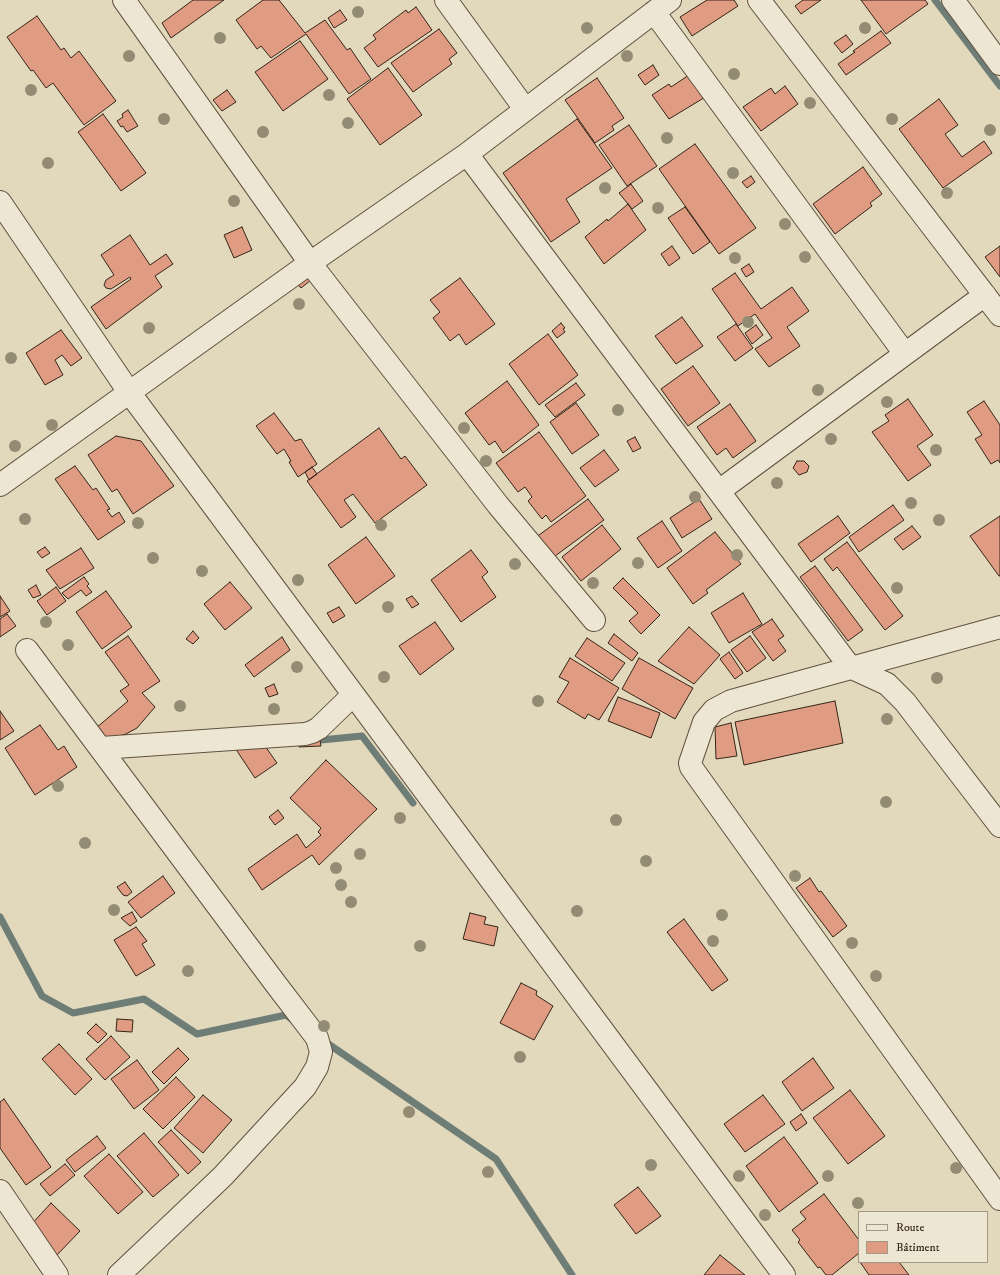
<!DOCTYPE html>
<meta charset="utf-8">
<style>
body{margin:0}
#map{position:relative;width:1000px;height:1275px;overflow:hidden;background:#e2d9bc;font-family:"IM FELL DW Pica",serif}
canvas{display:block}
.legend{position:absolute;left:858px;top:1211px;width:130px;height:52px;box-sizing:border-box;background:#ece6d3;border:1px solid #a39888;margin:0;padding:5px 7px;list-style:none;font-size:12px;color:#352418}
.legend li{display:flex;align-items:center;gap:8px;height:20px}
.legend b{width:20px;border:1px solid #a39888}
</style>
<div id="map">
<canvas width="1000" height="1275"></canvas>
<ul class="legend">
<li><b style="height:5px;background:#ece6d3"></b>Route</li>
<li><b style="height:11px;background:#df9c82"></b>Bâtiment</li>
</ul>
</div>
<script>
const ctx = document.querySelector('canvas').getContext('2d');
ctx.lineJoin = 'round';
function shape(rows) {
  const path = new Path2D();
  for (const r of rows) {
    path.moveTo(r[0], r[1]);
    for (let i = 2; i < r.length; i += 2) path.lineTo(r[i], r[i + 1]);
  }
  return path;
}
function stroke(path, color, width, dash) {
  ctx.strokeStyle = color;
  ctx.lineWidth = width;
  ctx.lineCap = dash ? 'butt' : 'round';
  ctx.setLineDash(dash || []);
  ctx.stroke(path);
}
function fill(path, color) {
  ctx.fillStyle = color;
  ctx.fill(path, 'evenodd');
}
stroke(shape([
 [935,0,1000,86],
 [321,740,362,736,413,803],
 [0,917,42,996,73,1013,144,999,197,1034,286,1015,294,1021],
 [324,1041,496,1159,572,1275]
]), '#6f7d77', 7);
const building = shape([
 [193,0,224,0,171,38,162,23,193,0],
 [263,0,279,0,305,33,325,20,347,50,350,48,371,79,349,94,306,34,271,58,261,46,257,49,236,20,263,0],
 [707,0,734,0,738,6,692,36,680,17,707,0],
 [803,0,821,0,801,14,795,6,803,0],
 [861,0,925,0,928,4,886,34,861,0],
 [416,7,432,30,378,67,364,48,376,39,373,35,406,10,408,13,416,7],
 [340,10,347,20,334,28,328,18,340,10],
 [37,16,61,50,64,48,71,58,79,51,116,101,84,125,53,83,46,88,33,70,31,71,7,37,37,16],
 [439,29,457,53,449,59,452,64,413,92,391,63,439,29],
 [881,31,891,43,846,75,838,64,855,52,853,51,881,31],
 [846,35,853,44,842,53,834,43,846,35],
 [300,41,328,79,283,111,255,72,300,41],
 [653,65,659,75,645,85,638,75,653,65],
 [388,68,422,115,380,145,347,99,388,68],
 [692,73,707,96,669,119,652,95,669,84,671,87,692,73],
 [597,78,624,118,612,126,614,130,595,143,565,100,597,78],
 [785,86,798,104,761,131,743,107,771,88,775,94,785,86],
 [227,90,236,102,222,111,213,100,227,90],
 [939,99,958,125,945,134,962,157,984,141,992,153,943,188,899,129,939,99],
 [128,110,138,126,127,132,123,126,121,127,117,121,123,117,122,114,128,110],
 [103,114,146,173,121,191,78,132,103,114],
 [577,119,612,168,566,199,580,222,551,242,503,173,577,119],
 [629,125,657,166,627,186,599,145,629,125],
 [695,144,756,228,719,254,659,169,695,144],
 [863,167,882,194,870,203,872,206,835,234,813,204,863,167],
 [751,176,755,182,747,188,742,182,751,176],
 [631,184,643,201,632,209,619,193,631,184],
 [628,204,646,230,604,264,585,237,607,219,608,221,628,204],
 [685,207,710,242,693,254,668,218,685,207],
 [242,227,252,250,234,258,224,235,242,227],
 [130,235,150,265,166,254,173,264,155,276,162,287,106,329,91,307,131,279,130,277,111,289,106,288,104,285,106,280,114,275,101,255,130,235],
 [672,246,680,258,669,266,661,254,672,246],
 [1000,246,1000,277,985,257,1000,246],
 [749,264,754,272,746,277,741,269,749,264],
 [304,272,311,280,301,288,294,280,304,272],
 [735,273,761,309,792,287,809,311,787,327,800,346,769,367,755,349,772,338,755,314,738,326,712,289,735,273],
 [460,278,495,324,466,345,459,334,450,341,433,318,440,312,430,300,460,278],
 [682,317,703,346,676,364,655,336,682,317],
 [561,323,565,328,563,329,565,332,557,338,552,331,561,323],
 [736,324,753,348,735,361,717,337,736,324],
 [756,325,763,335,752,344,745,333,756,325],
 [61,330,82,358,71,366,62,355,55,360,63,375,45,385,26,353,61,330],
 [548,334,578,375,539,405,509,364,548,334],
 [693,366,720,403,688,426,661,389,693,366],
 [507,381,539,425,503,453,495,441,489,445,465,413,507,381],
 [576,383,585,395,555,417,545,405,576,383],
 [908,399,933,435,917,446,931,465,908,481,872,432,889,421,885,415,908,399],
 [984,401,1000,425,1000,463,998,460,991,464,975,439,982,435,967,412,984,401],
 [576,403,599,435,572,454,550,422,576,403],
 [730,404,756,441,733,458,726,448,717,455,697,427,730,404],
 [274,413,295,441,301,439,317,464,298,477,289,462,291,461,284,449,277,454,256,426,274,413],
 [379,428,401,459,405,456,427,485,375,523,353,494,344,500,356,517,341,528,307,481,379,428],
 [539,432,586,496,551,522,546,515,542,519,528,501,532,497,525,487,518,492,496,463,539,432],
 [116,436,141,441,174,486,133,514,117,489,112,492,88,455,116,436],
 [635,437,641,448,633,452,627,441,635,437],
 [604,450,619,470,595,487,580,468,604,450],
 [797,461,804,461,809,466,807,472,799,475,793,468,797,461],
 [75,466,93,490,96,488,110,509,107,510,112,517,119,512,125,522,98,540,55,479,75,466],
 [312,467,317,474,309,480,305,472,312,467],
 [588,499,604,520,551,559,535,538,588,499],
 [699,499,712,519,682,538,670,518,699,499],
 [893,505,904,520,859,552,849,537,893,505],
 [838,516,850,533,811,562,798,544,838,516],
 [1000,516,1000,576,999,576,970,536,1000,516],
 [662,521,682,551,658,568,637,538,662,521],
 [602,525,621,549,581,581,562,557,602,525],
 [912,526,921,537,903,550,894,539,912,526],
 [715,532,741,564,706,590,708,593,693,604,667,568,715,532],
 [366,537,395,576,356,604,328,565,366,537],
 [847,542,903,616,885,630,837,567,833,571,824,559,847,542],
 [45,547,50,553,42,558,37,552,45,547],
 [81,548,94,568,60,589,46,570,81,548],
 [471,550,488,572,482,577,496,597,461,622,431,580,471,550],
 [815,566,863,630,848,641,800,577,815,566],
 [84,577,89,584,87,586,92,592,86,596,81,590,68,599,62,593,84,577],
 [623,578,660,615,641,634,629,621,638,613,613,588,623,578],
 [230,582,252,608,225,630,204,604,230,582],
 [36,585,41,595,33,598,28,590,36,585],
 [56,587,66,601,47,615,37,601,56,587],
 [106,591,132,627,102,649,76,612,106,591],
 [743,593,762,624,729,643,711,613,743,593],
 [0,596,10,611,0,617,0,596],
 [412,596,419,604,412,608,406,599,412,596],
 [339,607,345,616,333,623,327,613,339,607],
 [7,614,16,626,0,637,0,619,7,614],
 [772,619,784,636,778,640,786,651,773,661,752,632,772,619],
 [435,622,454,649,420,675,399,646,435,622],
 [689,627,720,655,694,684,658,661,689,627],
 [193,631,199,638,193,644,186,639,193,631],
 [614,634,638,653,632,661,608,643,614,634],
 [128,636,160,681,142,693,155,707,137,728,126,734,105,740,96,728,128,701,120,691,129,685,105,652,128,636],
 [750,636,766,658,747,672,731,650,750,636],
 [282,637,290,650,254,677,245,665,282,637],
 [587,638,625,663,612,681,575,656,587,638],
 [729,652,743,673,735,679,720,659,729,652],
 [570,658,619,688,599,720,588,714,585,719,557,702,569,682,559,677,570,658],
 [639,658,693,688,675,719,622,689,639,658],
 [274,684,278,694,269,697,265,688,274,684],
 [618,697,660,713,651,738,608,721,618,697],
 [835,701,843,743,744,765,735,722,835,701],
 [0,711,14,731,0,740,0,711],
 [731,723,737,756,716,759,715,727,731,723],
 [40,725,58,750,64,746,77,767,35,795,5,748,40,725],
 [320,740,321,746,299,747,299,741,320,740],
 [265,746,277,763,255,778,235,748,265,746],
 [326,760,377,809,319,865,312,855,262,890,248,869,297,834,306,848,321,835,318,832,321,828,290,798,326,760],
 [278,810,284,818,275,825,269,817,278,810],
 [163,876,175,893,141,918,128,902,163,876],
 [810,878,819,892,821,891,847,926,833,937,796,888,810,878],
 [125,882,132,892,127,896,123,895,117,887,125,882],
 [132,912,137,921,130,926,121,918,132,912],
 [470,913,486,917,484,924,498,927,494,946,463,939,470,913],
 [684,919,728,980,712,991,667,932,684,919],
 [136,927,147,941,142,944,155,965,136,976,114,940,136,927],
 [521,983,537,991,536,995,553,1006,534,1040,500,1023,521,983],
 [117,1019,133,1020,132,1032,116,1031,117,1019],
 [96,1024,107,1034,98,1043,87,1033,96,1024],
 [111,1036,130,1057,105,1080,86,1059,111,1036],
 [59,1044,92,1079,75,1095,42,1059,59,1044],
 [178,1048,189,1059,164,1084,152,1072,178,1048],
 [813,1058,834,1088,802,1111,782,1082,813,1058],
 [137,1060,159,1090,134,1109,111,1079,137,1060],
 [176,1077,195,1097,163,1129,143,1109,176,1077],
 [850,1090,885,1136,848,1164,813,1118,850,1090],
 [203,1095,232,1120,203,1153,174,1128,203,1095],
 [763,1095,785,1124,745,1152,724,1124,763,1095],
 [4,1099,51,1167,26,1185,0,1148,0,1102,4,1099],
 [801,1114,807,1123,796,1131,790,1122,801,1114],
 [171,1130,201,1162,188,1174,158,1142,171,1130],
 [144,1133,179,1175,153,1197,117,1156,144,1133],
 [97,1136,106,1148,75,1172,66,1160,97,1136],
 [784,1137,818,1183,779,1212,746,1166,784,1137],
 [109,1154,143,1192,118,1214,84,1176,109,1154],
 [65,1164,75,1175,50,1196,40,1184,65,1164],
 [638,1187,661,1216,636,1234,614,1205,638,1187],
 [824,1194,859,1240,859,1253,832,1275,826,1275,820,1267,818,1268,798,1242,800,1240,792,1230,806,1219,800,1212,824,1194],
 [51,1203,80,1231,56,1256,28,1228,51,1203],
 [720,1255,745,1275,704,1275,720,1255],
 [860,1262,899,1262,909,1275,869,1275,860,1262]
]);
fill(building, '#df9c82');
stroke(building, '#352418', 1);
const minor = shape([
 [124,0,310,263,498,505,594,620],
 [446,0,525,109],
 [759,0,1000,315],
 [953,0,1000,64],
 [654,12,905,354],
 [467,154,850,667,887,684,905,702,1000,826],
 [0,202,129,392,784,1275],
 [0,485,310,263,467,154,670,0],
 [719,491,985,295],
 [1000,627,731,701,714,710,704,722,690,763,691,767,1000,1199],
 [27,650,275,983,317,1038,321,1052,317,1067,305,1087,223,1176,119,1275],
 [101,748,305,734,312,732,319,728,353,695],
 [0,1191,57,1275]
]);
stroke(minor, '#605141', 24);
stroke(minor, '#ece6d3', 22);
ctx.fillStyle = '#938b73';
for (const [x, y] of [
 [358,12],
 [587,28],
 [865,28],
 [220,38],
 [129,56],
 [627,56],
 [734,74],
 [31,90],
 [329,95],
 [810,103],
 [164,119],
 [892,119],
 [348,123],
 [990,130],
 [263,132],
 [667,138],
 [48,163],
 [733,173],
 [605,188],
 [947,193],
 [234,201],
 [658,208],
 [785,224],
 [805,257],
 [735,258],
 [299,304],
 [748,322],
 [149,328],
 [11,358],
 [818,390],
 [887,402],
 [618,410],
 [52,425],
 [464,428],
 [831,439],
 [15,446],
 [936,450],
 [486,461],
 [777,483],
 [695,497],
 [911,503],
 [25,519],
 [939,520],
 [138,523],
 [381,525],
 [737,555],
 [153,558],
 [638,563],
 [515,564],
 [202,571],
 [298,580],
 [593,583],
 [897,588],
 [388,607],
 [46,622],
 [68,645],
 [297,667],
 [384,677],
 [937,678],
 [538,701],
 [180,706],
 [274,709],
 [887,719],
 [58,786],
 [886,802],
 [400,818],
 [616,820],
 [85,843],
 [360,854],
 [646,861],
 [336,868],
 [795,876],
 [341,885],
 [351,902],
 [114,910],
 [577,911],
 [722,915],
 [713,941],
 [852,943],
 [420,946],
 [188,971],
 [876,976],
 [324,1026],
 [520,1057],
 [409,1112],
 [651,1165],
 [956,1168],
 [488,1172],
 [739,1176],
 [828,1176],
 [858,1203],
 [765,1215]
]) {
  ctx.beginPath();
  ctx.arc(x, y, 6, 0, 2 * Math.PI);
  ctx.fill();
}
</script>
